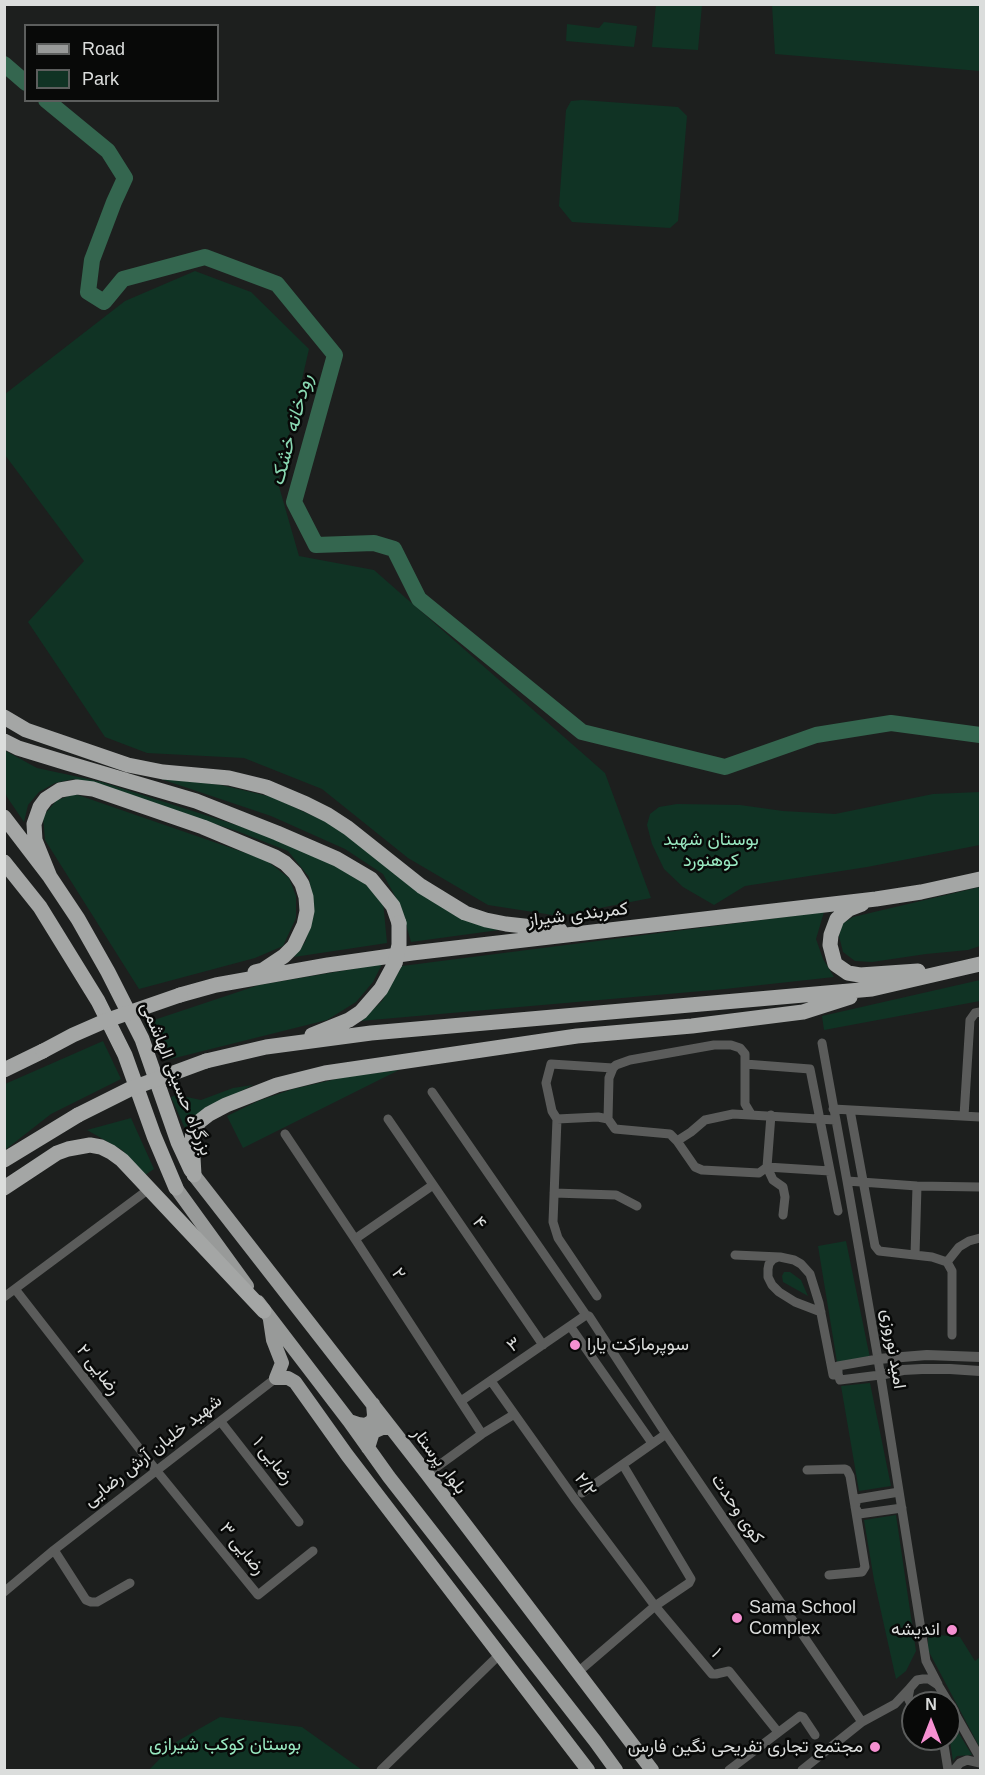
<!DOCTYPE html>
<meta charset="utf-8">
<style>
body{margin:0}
#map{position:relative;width:985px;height:1775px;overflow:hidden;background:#1d1f1e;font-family:Arial,sans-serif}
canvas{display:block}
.frame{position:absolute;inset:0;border:6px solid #dbdddc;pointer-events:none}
.legend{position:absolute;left:24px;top:24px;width:195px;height:78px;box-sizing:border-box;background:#080908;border:2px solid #5c5e5d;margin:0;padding:8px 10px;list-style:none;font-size:18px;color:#dbdddc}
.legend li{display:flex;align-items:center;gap:12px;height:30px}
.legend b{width:30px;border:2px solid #5c5e5d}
.north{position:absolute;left:901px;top:1691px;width:60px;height:60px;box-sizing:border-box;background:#080908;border:2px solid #5c5e5d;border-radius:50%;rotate:0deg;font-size:16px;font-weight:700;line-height:24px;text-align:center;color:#dbdddc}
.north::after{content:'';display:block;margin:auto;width:21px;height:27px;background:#f590d1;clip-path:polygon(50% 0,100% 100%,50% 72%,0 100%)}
</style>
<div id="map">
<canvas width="985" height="1775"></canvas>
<div class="frame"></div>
<ul class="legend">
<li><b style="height:8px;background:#989a99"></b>Road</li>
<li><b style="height:16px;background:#103324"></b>Park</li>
</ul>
<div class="north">N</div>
</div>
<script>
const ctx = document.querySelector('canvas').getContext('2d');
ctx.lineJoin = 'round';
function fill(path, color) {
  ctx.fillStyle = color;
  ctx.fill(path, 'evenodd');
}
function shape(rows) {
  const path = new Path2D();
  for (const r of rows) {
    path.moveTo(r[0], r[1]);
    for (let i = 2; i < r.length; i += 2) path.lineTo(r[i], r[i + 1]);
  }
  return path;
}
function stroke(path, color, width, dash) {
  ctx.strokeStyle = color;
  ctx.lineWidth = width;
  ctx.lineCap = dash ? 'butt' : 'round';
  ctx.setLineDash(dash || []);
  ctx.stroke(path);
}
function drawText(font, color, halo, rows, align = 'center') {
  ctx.font = font + ' Arial,Vazirmatn,sans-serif';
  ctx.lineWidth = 5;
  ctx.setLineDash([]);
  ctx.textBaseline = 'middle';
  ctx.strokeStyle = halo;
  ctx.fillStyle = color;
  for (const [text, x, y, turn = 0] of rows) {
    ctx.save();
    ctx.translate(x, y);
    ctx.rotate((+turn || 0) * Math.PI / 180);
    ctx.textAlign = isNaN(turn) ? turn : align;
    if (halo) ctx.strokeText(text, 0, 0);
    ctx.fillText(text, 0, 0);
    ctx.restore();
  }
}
fill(shape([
 [656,4,702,5,698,50,652,47],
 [772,5,980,5,980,71,775,54],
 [604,22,637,26,634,47,566,41,567,24,599,28],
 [582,100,678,107,687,116,678,221,670,228,572,222,559,206,566,110,571,101],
 [195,271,251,292,309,349,278,483,299,556,374,570,605,773,651,898,559,916,488,905,408,858,322,789,244,758,147,753,105,737,28,622,84,561,5,455,5,394,125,301],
 [4,750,37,768,102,782,277,838,346,870,370,885,383,901,387,943,294,957,305,942,314,914,309,877,288,851,237,831,74,779,55,783,39,792,28,805,24,822,7,797,4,788],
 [155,777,221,785,272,797,337,827,472,923,499,930,411,942,401,907,383,874,345,849,271,816],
 [980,792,980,845,867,867,745,886,714,905,683,887,664,869,652,844,647,825,650,814,659,807,677,804,740,805,783,811,835,814,933,794],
 [75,794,266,860,289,878,296,896,296,918,283,946,255,958,139,989,45,840,43,816,57,800],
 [980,887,980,946,968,950,926,954,872,962,855,961,843,952,839,936,842,924,853,917],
 [824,912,816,939,823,959,834,977,725,989,360,1021,382,1001,402,966],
 [382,964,373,982,356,1002,327,1020,163,1061,145,1023,259,985],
 [980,980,980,1001,824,1030,822,1016],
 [103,1041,121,1079,51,1114,5,1150,5,1084],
 [399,1070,243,1148,227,1116,258,1101,293,1089,345,1077],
 [253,1085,230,1097,206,1107,194,1117,187,1133,171,1097,177,1095,201,1100,233,1088],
 [131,1118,154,1169,145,1175,122,1150,87,1130],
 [846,1241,870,1358,837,1362,818,1246],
 [784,1272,790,1272,801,1280,808,1296,783,1282,782,1276],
 [870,1383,891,1486,859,1491,841,1386],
 [896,1515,916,1651,906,1671,896,1679,874,1580,864,1520],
 [928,1634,960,1637,975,1661,980,1657,980,1748,928,1650],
 [220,1717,302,1727,362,1770,149,1770,176,1742],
 [949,1717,972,1755,957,1756,953,1761,949,1735]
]), '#103324');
stroke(shape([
 [4,64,26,83],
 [46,100,108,151,125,178,114,202,92,260,88,292,104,302,123,279,205,257,277,284,335,355,294,502,316,545,374,543,394,549,419,599,582,732,725,767,816,735,891,723,980,735]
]), '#34664f', 16);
stroke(shape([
 [822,1043,847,1181,878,1359,926,1661,938,1684],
 [745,1064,810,1069,838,1211],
 [432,1092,586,1315,589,1316,666,1434,862,1722],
 [833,1109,980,1117],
 [850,1110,875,1246,879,1251,932,1257,947,1262,952,1271,952,1335],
 [771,1115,767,1167,773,1180,783,1187,785,1197,783,1215],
 [964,1116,970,1020,975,1013,980,1012],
 [388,1119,543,1345],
 [557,1119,598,1117,608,1119,615,1129,670,1134,677,1141,695,1167,702,1170,759,1173,767,1167,830,1171],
 [608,1119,609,1078,613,1068,616,1065,630,1060,714,1045,731,1045,740,1048,745,1054,745,1104,751,1114],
 [285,1134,355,1239,482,1434],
 [677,1141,691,1132,705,1120,733,1114,835,1120],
 [847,1181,917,1186,980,1187],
 [554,1193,616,1195,637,1206],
 [355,1239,433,1185],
 [735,1255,780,1257,794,1260,801,1264,810,1274,819,1303,833,1375,838,1374],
 [915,1255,917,1186],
 [778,1257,773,1259,769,1264,768,1269,768,1277,772,1285,779,1292,795,1302,821,1312],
 [947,1262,959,1247,969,1241,980,1238],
 [15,1289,156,1470,258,1595,313,1551],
 [597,1296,558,1238,553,1222,557,1119,552,1111,546,1083,551,1064,613,1068],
 [4,1297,149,1189],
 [570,1326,652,1443],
 [878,1359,838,1366,838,1374,840,1380,880,1375],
 [491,1381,574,1498,655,1606,712,1674,716,1674,729,1671,778,1732],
 [461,1401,586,1315],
 [221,1422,299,1522],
 [807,1470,845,1469,847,1470,850,1476,865,1567,862,1572,829,1575],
 [427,1474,482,1434,513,1415],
 [899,1492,857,1499,855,1507,859,1514,902,1508],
 [582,1493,666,1434],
 [54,1550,86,1600,91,1602,97,1602,130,1583],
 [4,1592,54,1550,276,1378],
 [578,1672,655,1606,689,1583,691,1579,623,1465],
 [949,1703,980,1758],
 [913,1708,908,1698,910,1688,917,1680,923,1679,929,1679,938,1685,949,1703],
 [943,1739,948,1770],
 [381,1770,499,1655],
 [729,1770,800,1716,803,1717,815,1735],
 [802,1770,862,1722,895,1704,910,1688],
 [954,1770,960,1763,967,1760,980,1763]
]), '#5b5c5b', 9);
stroke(shape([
 [878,1359,927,1355,980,1357],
 [880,1375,903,1370,922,1369,950,1369,980,1371]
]), '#5b5c5b', 10);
stroke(shape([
 [194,1175,427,1474,652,1770],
 [176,1188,247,1286],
 [258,1302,349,1421,389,1477,595,1741,616,1770],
 [270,1320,273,1340,282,1363,276,1378],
 [276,1378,288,1378,295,1382,347,1455,588,1770],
 [349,1421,358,1424,365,1425,369,1423,373,1420,374,1415,373,1404],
 [368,1448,373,1432,382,1428,391,1428]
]), '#989a99', 14);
stroke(shape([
 [4,717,26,730,128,765,163,772,229,778,266,787,306,804,328,815,348,828,421,886,465,913,486,920,506,924,560,930],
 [4,741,18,748,67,763,196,801,277,833,337,859,371,879,393,906,399,923],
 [4,817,50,877,78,919,108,972,142,1039,178,1142,191,1170],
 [4,862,40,907,98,1001,125,1055,154,1136,176,1188],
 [50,877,35,840,34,824,40,807,46,799,60,790,77,787,93,789,203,827,275,857,285,863,295,873,302,884,306,897,307,911,304,925,294,946,284,956,263,970,255,972],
 [862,904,849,909,837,919,831,935,830,945,835,964,848,973,860,975,918,971],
 [180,995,216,985,328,965,412,953,876,899,921,892,980,879],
 [312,1035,349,1020,361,1012,381,989,395,963],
 [206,1061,266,1047,371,1033,872,989,980,964],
 [4,1070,43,1051],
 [4,1160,78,1115],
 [194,1175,192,1140,193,1131,200,1121,209,1114,226,1105,277,1085,325,1073,577,1036,692,1026,803,1012,850,997],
 [4,1188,57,1153,68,1149,90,1145,101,1147,111,1152,122,1160,264,1311]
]), '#a4a6a5', 15);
stroke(shape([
 [395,963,399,945,399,923],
 [43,1051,73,1035,105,1021,180,995],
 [78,1115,130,1089,206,1061]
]), '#a4a6a5', 15);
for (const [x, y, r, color] of [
 [575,1345,6,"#f590d1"],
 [737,1618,6,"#f590d1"],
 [952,1630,6,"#f590d1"],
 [875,1747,6,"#f590d1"]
]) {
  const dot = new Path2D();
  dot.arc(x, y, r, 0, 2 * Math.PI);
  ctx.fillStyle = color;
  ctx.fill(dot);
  stroke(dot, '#080908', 2);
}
drawText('18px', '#99e9c1', '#080908', [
 ["بوستان شهید",711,840],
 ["کوهنورد",711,861],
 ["بوستان کوکب شیرازی",225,1745]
]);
drawText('18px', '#dbdddc', '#080908', [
 ["کمربندی شیراز",578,915,-7],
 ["بزرگراه حسینی الهاشمی",176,1079,68],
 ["۴",479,1223,55],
 ["۲",398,1274,57],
 ["۳",514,1345,-35],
 ["امید نوروزی",893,1349,81],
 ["رضایی ۲",98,1370,52],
 ["شهید خلبان آرش رضایی",153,1451,-38],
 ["رضایی ۱",273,1461,52],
 ["بلوار پرستار",439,1461,53],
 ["۲/۲",585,1485,54],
 ["کوی وحدت",737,1509,56],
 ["رضایی ۳",242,1549,51],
 ["۱",716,1653,50]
]);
drawText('18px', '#dbdddc', '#080908', [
 ["سوپرمارکت یارا",587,1345],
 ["Sama School",749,1608],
 ["Complex",749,1629],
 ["اندیشه",940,1630,"right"],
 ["مجتمع تجاری تفریحی نگین فارس",863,1747,"right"]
], 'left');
drawText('italic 20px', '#89d8b2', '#080908', [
 ["رودخانه خشک",292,430,-75]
]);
</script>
